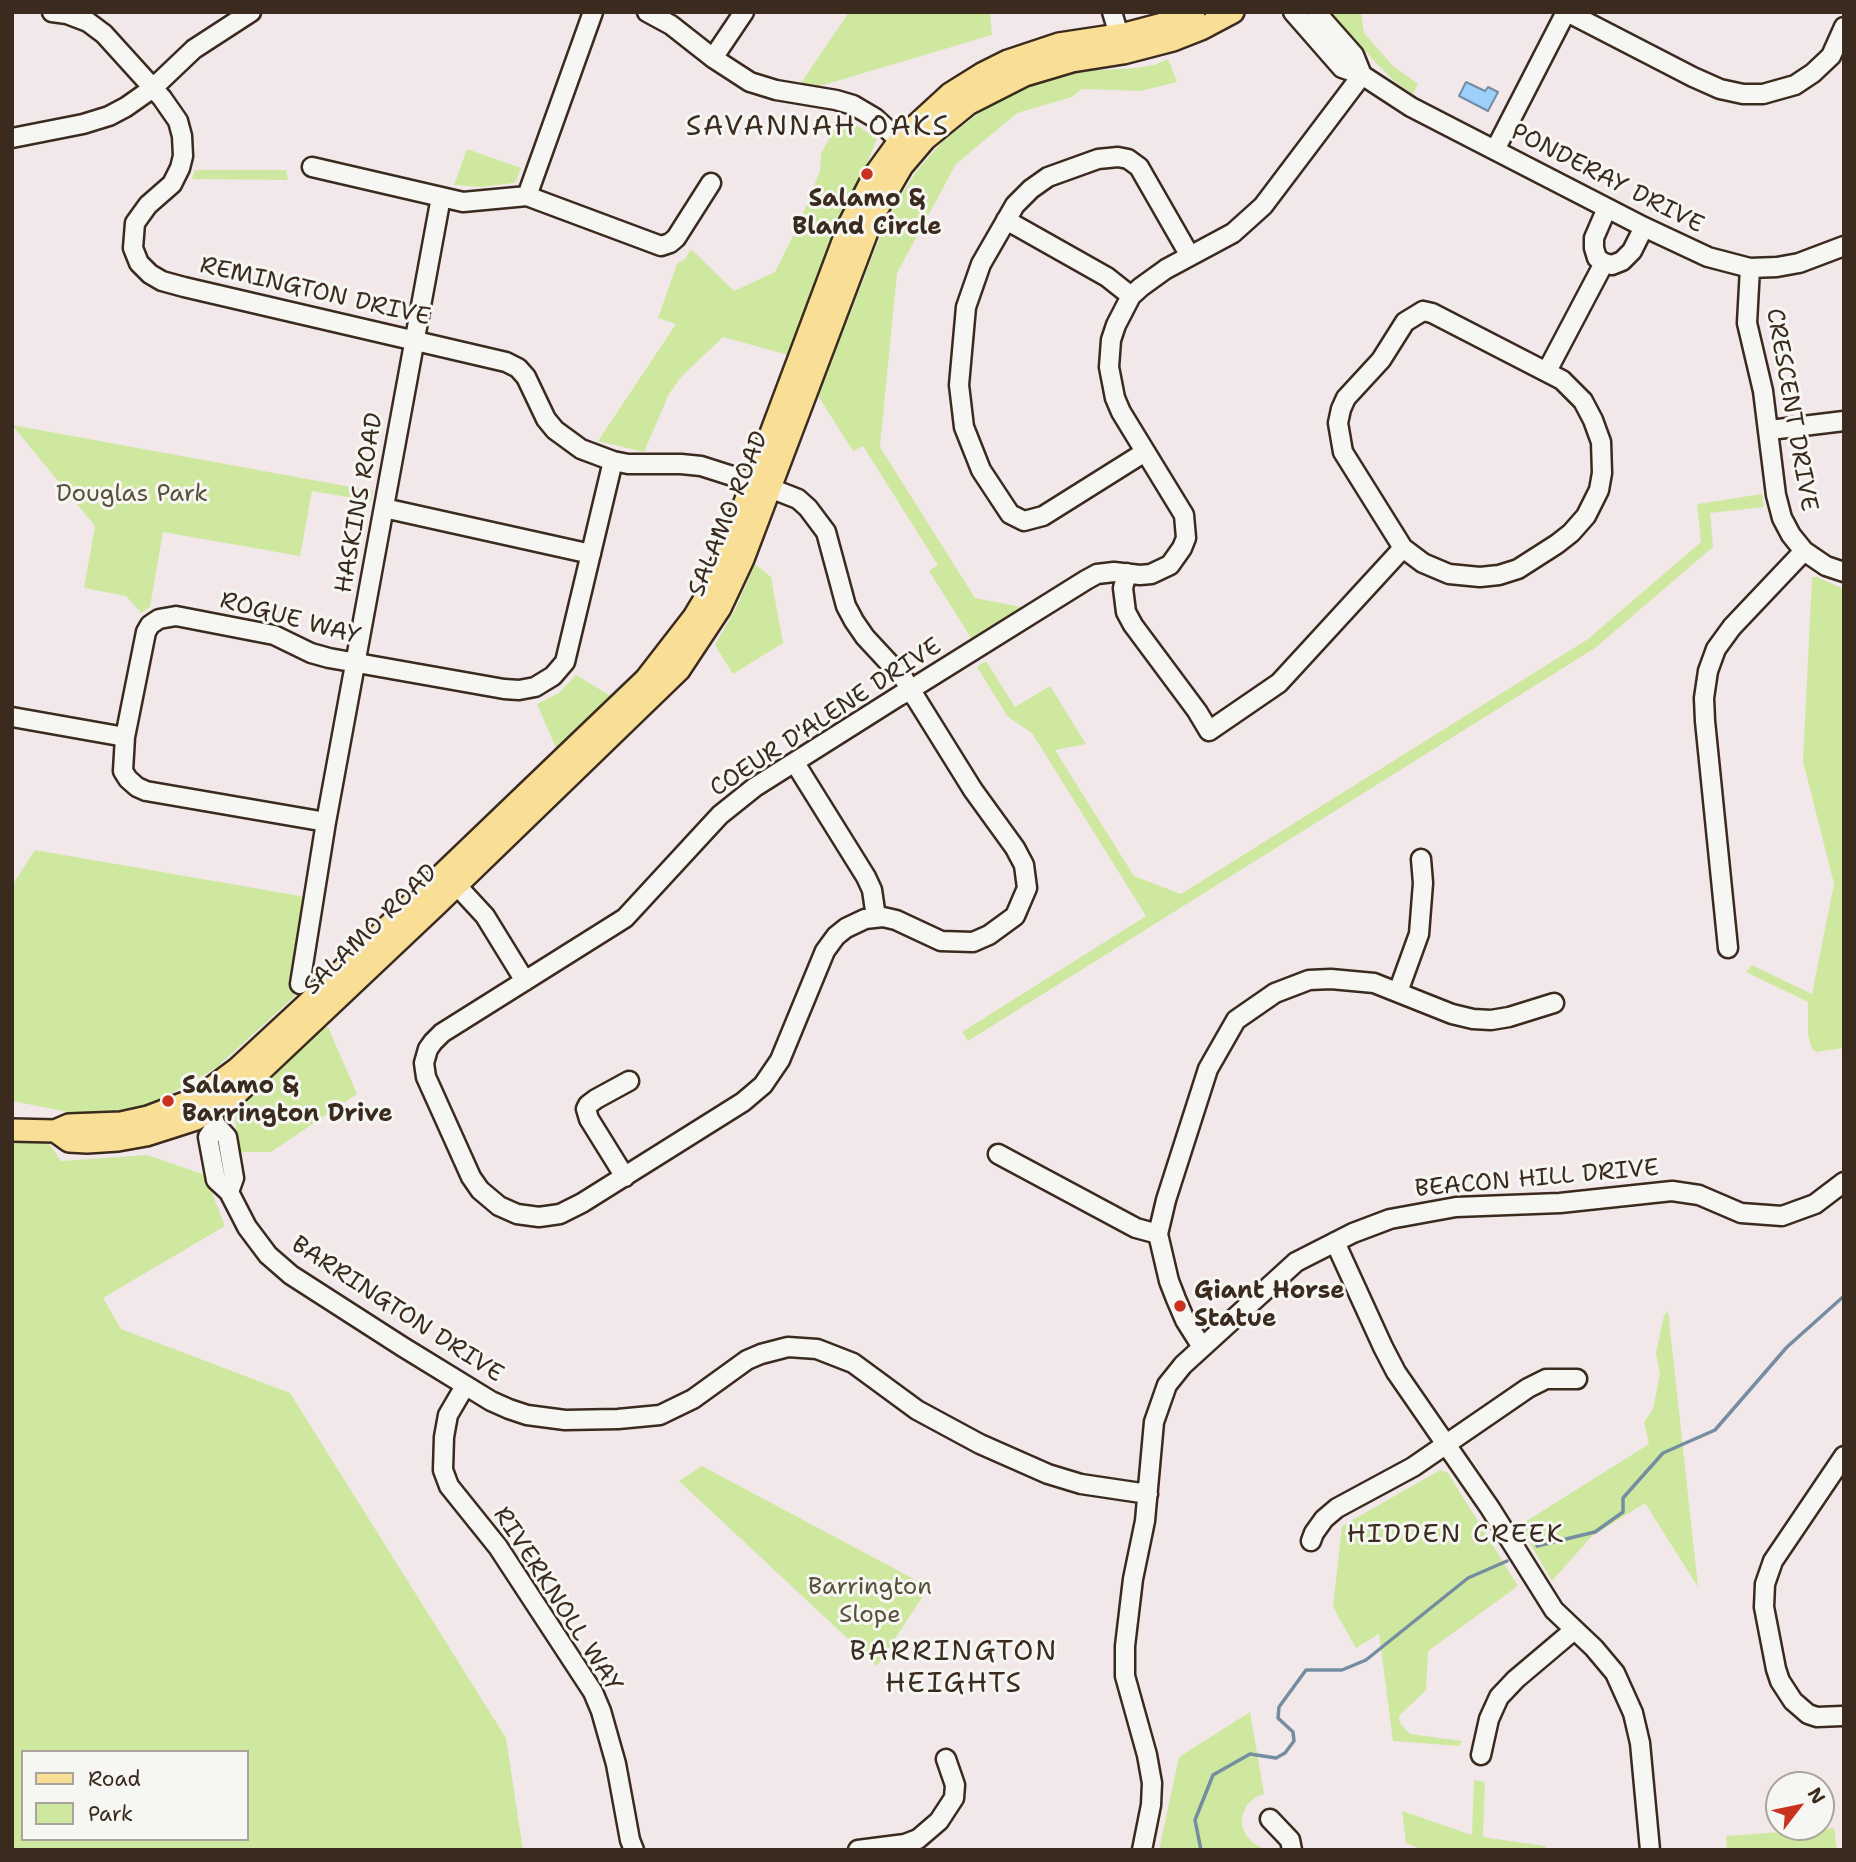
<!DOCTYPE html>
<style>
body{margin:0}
#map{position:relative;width:1856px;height:1862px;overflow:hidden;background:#f2e8ea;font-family:"Shantell Sans",sans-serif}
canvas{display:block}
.frame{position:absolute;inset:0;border:14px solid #3b2a1e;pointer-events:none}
.legend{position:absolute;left:21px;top:1750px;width:228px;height:91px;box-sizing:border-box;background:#f6f6f2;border:2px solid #aba49d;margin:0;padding:9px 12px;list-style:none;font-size:21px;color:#3b2a1e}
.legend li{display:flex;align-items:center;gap:14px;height:35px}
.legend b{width:35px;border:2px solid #aba49d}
.north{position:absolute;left:1765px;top:1771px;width:70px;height:70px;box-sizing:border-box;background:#f6f6f2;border:2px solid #aba49d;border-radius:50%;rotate:58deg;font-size:19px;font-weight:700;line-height:28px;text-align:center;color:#3b2a1e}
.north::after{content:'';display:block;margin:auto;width:24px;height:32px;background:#c8321e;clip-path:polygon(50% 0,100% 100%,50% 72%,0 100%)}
</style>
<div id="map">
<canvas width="1856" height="1862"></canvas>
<div class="frame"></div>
<ul class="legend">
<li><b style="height:9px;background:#f9df96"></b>Road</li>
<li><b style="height:19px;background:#cee99f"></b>Park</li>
</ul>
<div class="north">N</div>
</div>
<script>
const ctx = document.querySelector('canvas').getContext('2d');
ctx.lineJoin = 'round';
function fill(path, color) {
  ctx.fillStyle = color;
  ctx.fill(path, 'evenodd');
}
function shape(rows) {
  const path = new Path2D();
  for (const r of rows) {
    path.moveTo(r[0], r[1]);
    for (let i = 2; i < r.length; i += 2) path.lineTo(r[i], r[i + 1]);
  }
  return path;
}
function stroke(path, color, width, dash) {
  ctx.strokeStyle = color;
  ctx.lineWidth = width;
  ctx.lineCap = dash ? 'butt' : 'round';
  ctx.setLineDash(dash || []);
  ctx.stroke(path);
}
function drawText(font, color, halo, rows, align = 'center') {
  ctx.font = font + ' "Shantell Sans",sans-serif';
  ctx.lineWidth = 6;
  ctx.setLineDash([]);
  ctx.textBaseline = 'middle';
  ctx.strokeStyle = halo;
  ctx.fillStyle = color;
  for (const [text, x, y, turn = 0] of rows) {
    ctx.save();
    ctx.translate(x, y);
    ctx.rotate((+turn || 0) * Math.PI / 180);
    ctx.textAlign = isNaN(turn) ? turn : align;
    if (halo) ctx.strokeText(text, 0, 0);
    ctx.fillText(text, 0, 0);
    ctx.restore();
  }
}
fill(shape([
 [849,12,990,12,992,35,820,86,801,83],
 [1335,12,1361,12,1364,33,1392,65,1418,84,1413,94,1393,80,1377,64,1333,15],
 [1168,59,1177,82,1140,91,1082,89,1072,97,1017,113,956,164,897,273,880,447,975,598,1021,607,971,638,929,571,938,565,863,446,853,451,818,396,888,216,918,169,942,142,985,108,1032,85,1082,71,1137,68,1154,65],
 [840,118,860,127,877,139,863,173,843,212,788,355,723,337,681,377,669,394,644,452,598,441,676,324,658,318,677,264,685,259,691,249,734,291,775,272,797,228,820,171,821,154],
 [467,149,521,168,516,181,513,183,482,187,454,185],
 [195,170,286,170,288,180,192,179],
 [12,425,373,491,371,501,312,491,300,556,163,532,150,607,141,613,126,596,84,588,95,526],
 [1762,494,1764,507,1710,513,1713,547,1595,648,968,1041,962,1032,1146,916,1032,733,1008,717,977,667,986,661,1015,707,1050,686,1086,744,1055,750,1134,876,1181,894,1588,639,1701,542,1697,504],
 [755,564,771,577,783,643,733,674,715,645,736,608],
 [1812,577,1817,577,1844,589,1844,1048,1816,1052,1812,1049,1808,1035,1808,1002,1746,972,1752,965,1812,994,1834,884,1803,761],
 [576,675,611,696,556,748,537,704,559,693],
 [35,850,306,897,290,985,295,996,216,1068,131,1116,73,1113,12,1101,12,891,15,881],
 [328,1027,357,1094,271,1152,240,1152,234,1114,236,1105,268,1079,322,1028],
 [12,1137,46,1139,61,1161,147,1155,205,1175,225,1226,103,1298,121,1329,290,1393,506,1738,523,1850,12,1850],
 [23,1752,247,1752,247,1839,23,1839],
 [1668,1310,1698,1587,1645,1503,1592,1536,1552,1581,1528,1540,1517,1527,1649,1444,1644,1422,1653,1409,1660,1374,1656,1353,1664,1316],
 [702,1466,929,1587,877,1666,679,1481],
 [1440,1470,1448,1473,1518,1586,1428,1651,1426,1690,1399,1716,1400,1723,1410,1734,1462,1741,1459,1746,1393,1741,1379,1634,1356,1648,1333,1607,1342,1526],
 [1250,1712,1264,1794,1256,1797,1247,1805,1242,1817,1242,1825,1246,1835,1253,1843,1263,1848,1278,1850,1159,1850,1179,1757],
 [1474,1780,1485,1782,1483,1837,1544,1846,1549,1850,1423,1850,1406,1843,1402,1811,1472,1835],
 [1834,1828,1837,1850,1727,1850,1726,1836]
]), '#cee99f');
const water = shape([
 [1466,82,1485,91,1488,87,1498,92,1488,111,1459,96,1466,82]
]);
fill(water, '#9ccff9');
stroke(water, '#758da1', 2);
stroke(shape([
 [1537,1546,1595,1532,1623,1512,1623,1498,1663,1453,1715,1430,1787,1347,1844,1296],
 [1201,1850,1195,1820,1213,1775,1250,1754,1276,1758,1285,1753,1294,1741,1293,1732,1278,1718,1279,1707,1306,1670,1342,1670,1366,1660,1468,1578,1507,1561]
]), '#758da1', 3.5);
const minor = shape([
 [52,12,67,14,88,22,104,34,162,98,178,121,182,136,183,156,180,168,172,184,148,205,135,223,133,248,139,263,150,274,162,281,184,287,506,362,518,368,526,377,546,419,555,430,581,449,613,461,628,464,681,464,701,466,770,488,798,499,808,508,826,532,846,606,854,621,865,637,904,679,910,690,917,700,973,790,1015,848,1024,865,1027,888,1015,916,989,935,973,942,941,941,896,920,883,917,865,919,846,928,836,936,825,951,780,1060,763,1085,743,1102,582,1203,560,1214,539,1217,517,1214,499,1206,480,1190,471,1177,426,1077,424,1063,428,1049,433,1042,442,1033,625,918,720,815,755,787,899,696,910,690,921,683,1086,580,1097,574,1114,572,1140,575,1151,574,1170,565,1182,548,1186,538,1184,515,1121,412,1115,398,1109,367,1111,340,1116,325,1131,296,1141,287,1166,269,1233,233,1263,206,1362,75],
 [647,12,671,25,713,58,750,82,776,90,836,100,853,105,875,118,908,148],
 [1112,12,1119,35],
 [1293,12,1342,68,1362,75,1411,107,1644,227,1708,257,1750,268,1777,267,1799,263,1844,246],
 [1316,12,1354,55,1362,75],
 [1567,12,1693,77,1720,89,1743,94,1763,94,1795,85,1813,73,1831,56,1844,27],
 [713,58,744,12],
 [12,138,83,124,109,116,126,107,153,88,194,49,251,12],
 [1495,150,1566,12],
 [312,167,463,202,527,196,661,246,670,243,676,238,711,183],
 [527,196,593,12],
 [1607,208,1594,238,1594,248,1597,258,1604,263,1612,265,1622,261,1632,251,1644,227],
 [1006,220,1107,277,1131,296],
 [1750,268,1747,323,1763,391,1776,495,1782,518,1791,535,1804,551,1826,566,1844,572],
 [1423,311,1432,313,1562,380,1583,401,1593,420,1601,442,1602,473,1599,490,1586,516,1571,533,1557,544,1518,569,1499,575,1480,577,1449,574,1423,563,1403,548,1343,452,1338,423,1341,409,1346,398,1381,360,1405,322,1423,311],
 [1547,371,1604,263],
 [1770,430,1844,421],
 [1145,452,1043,516,1024,521,1010,514,981,470,964,427,959,385,966,307,981,264,1015,205,1031,189,1048,177,1098,159,1118,157,1128,159,1139,167,1190,256],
 [384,508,591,554],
 [1127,573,1123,588,1126,612,1133,625,1197,711,1209,731,1279,683,1403,548],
 [12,717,125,737],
 [795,763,866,877,872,890,876,917],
 [326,822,146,791,137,787,128,779,123,771,125,737,146,632,150,625,159,619,176,616,274,635,311,653,329,658,504,689,519,690,535,687,553,676,565,662,613,461],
 [449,877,485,916,525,981],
 [1728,948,1705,721,1704,698,1708,671,1716,649,1732,627,1804,551],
 [300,984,326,822,441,197],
 [1398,992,1419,934,1423,883,1421,859],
 [212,1115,216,1125,227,1137,234,1178,229,1192],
 [216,1125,208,1137,216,1180,229,1192,247,1227,268,1255,291,1275,403,1347,491,1401,509,1409,527,1415,565,1420,618,1419,660,1415,693,1399,747,1360,761,1354,788,1347,817,1349,853,1363,917,1410,980,1444,1048,1474,1081,1484,1148,1494],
 [998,1154,1136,1228,1158,1234],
 [625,1177,589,1119,586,1109,588,1105,596,1099,629,1081],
 [1335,1242,1383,1347,1396,1372,1490,1508,1554,1610,1594,1648,1615,1673,1633,1713,1640,1743,1650,1850],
 [1202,1347,1185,1320,1176,1299,1169,1281,1158,1234,1166,1200,1208,1069,1236,1020,1275,993,1309,980,1331,979,1374,983,1452,1014,1473,1019,1491,1020,1509,1017,1554,1003],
 [465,1386,448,1415,444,1437,443,1470,449,1486,498,1547,593,1692,601,1711,616,1764,630,1840,634,1850],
 [1311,1541,1314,1533,1324,1519,1337,1508,1413,1467,1528,1388,1546,1379,1577,1379],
 [1842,1716,1817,1717,1808,1714,1793,1701,1780,1681,1776,1669,1764,1607,1765,1584,1773,1561,1844,1456],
 [1481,1755,1489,1719,1499,1697,1516,1679,1574,1630],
 [1270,1819,1290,1840,1292,1850],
 [858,1850,905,1844,918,1839,939,1821,954,1798,955,1785,946,1759],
 [1142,1850,1151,1805,1152,1783,1147,1755,1125,1676,1125,1646,1133,1579,1145,1521,1154,1422,1167,1385,1183,1365,1296,1262,1353,1233,1390,1219,1456,1207,1560,1203,1672,1191,1699,1195,1741,1213,1782,1216,1815,1204,1844,1182]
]);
const major = shape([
 [12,1130,55,1131,69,1125,121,1123,148,1117,190,1101,201,1096,237,1069,305,1006,646,679,694,617,709,592,726,553,850,223,874,176,900,140,950,94,982,74,1008,61,1059,44,1125,34,1163,24,1194,12],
 [55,1131,69,1141,87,1142,118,1140,146,1135,196,1119,238,1092,436,905,679,670,720,608,743,559,873,216,902,166,925,139,968,104,1025,75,1072,61,1123,53,1173,40,1201,29,1233,12]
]);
stroke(minor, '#3b2a1e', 23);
stroke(major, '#3b2a1e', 26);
stroke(minor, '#f6f6f2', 18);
stroke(major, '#f9df96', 21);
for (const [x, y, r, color] of [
 [867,174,7,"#c8321e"],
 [168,1101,7,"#c8321e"],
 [1180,1306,7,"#c8321e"]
]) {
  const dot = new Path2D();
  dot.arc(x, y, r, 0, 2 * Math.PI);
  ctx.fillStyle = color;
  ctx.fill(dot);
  stroke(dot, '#f6f6f2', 2.5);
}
drawText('24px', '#3b2a1e', '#f6f6f2', [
 ["PONDERAY DRIVE",1607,179,27],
 ["REMINGTON DRIVE",315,292,13],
 ["CRESCENT DRIVE",1791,410,80],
 ["HASKINS ROAD",360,503,-80],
 ["SALAMO ROAD",729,514,-68],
 ["ROGUE WAY",290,619,15],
 ["COEUR D'ALENE DRIVE",826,718,-33],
 ["SALAMO ROAD",371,930,-44],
 ["BEACON HILL DRIVE",1537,1179,-5],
 ["BARRINGTON DRIVE",397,1310,33],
 ["RIVERKNOLL WAY",557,1600,57]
]);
drawText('bold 24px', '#3b2a1e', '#f6f6f2', [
 ["Salamo &",867,200,"center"],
 ["Bland Circle",867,228,"center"],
 ["Salamo &",182,1087],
 ["Barrington Drive",182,1115],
 ["Giant Horse",1194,1292],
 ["Statue",1194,1320]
], 'left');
drawText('24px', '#585038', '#f6f6f2', [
 ["Douglas Park",132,495],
 ["Barrington",870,1588],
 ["Slope",870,1616]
]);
ctx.letterSpacing = '2px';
drawText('26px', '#3b2a1e', '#f6f6f2', [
 ["HIDDEN CREEK",1456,1535]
]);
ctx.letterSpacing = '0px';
ctx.letterSpacing = '2px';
drawText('28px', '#3b2a1e', '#f6f6f2', [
 ["SAVANNAH OAKS",818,128],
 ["BARRINGTON",954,1653],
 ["HEIGHTS",954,1685]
]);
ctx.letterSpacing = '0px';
</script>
